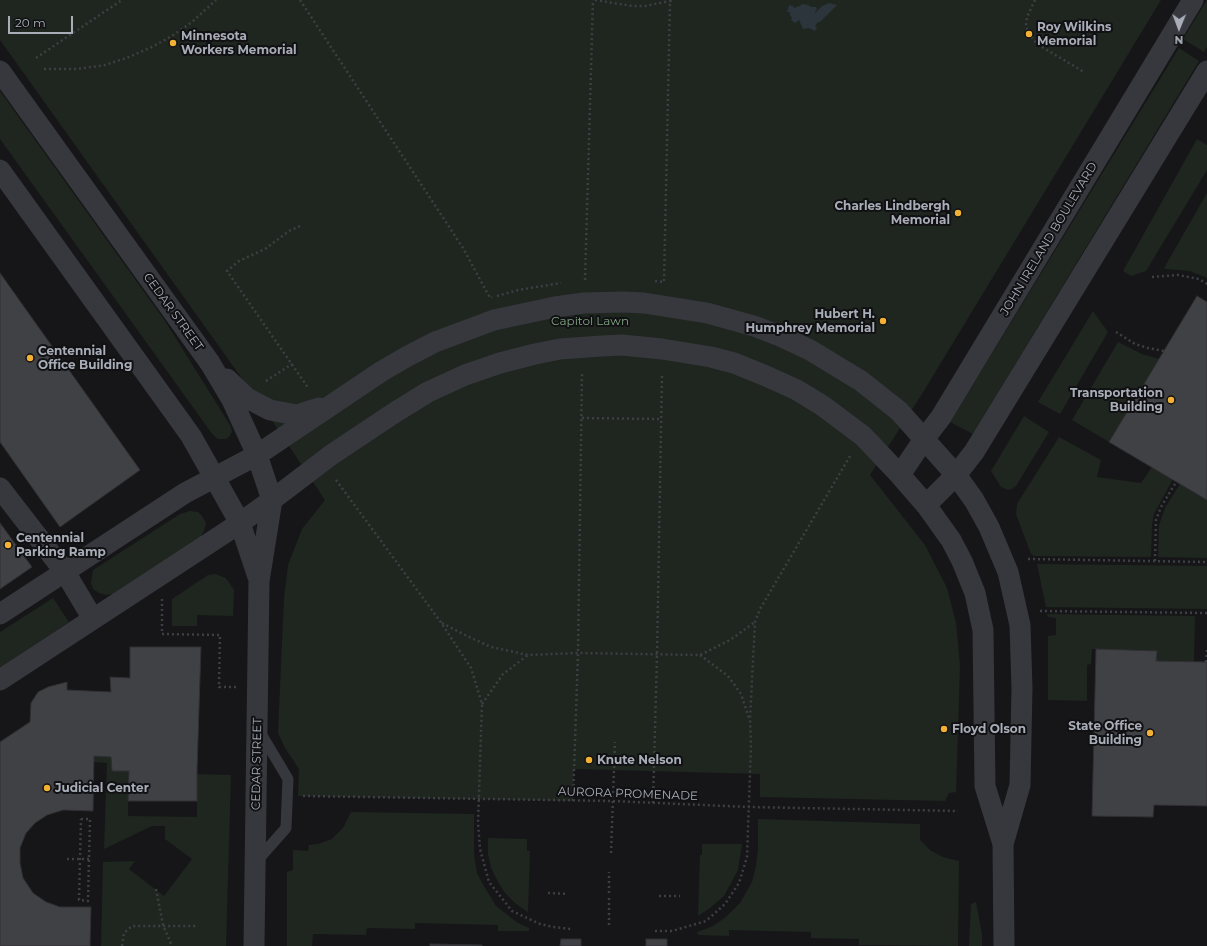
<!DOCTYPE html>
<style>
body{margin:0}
#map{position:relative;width:1207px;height:946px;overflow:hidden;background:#161618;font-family:Montserrat,sans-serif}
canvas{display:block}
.north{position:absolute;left:1159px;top:8px;width:40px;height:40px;-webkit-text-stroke:3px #111113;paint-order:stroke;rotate:181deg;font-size:11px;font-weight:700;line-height:16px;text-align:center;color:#a8adb8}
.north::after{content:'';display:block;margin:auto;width:14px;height:18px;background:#a8adb8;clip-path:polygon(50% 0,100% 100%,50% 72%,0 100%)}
.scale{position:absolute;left:8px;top:16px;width:65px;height:18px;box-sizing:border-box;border:2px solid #a8adb8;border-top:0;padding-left:5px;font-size:12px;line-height:14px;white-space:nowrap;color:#a8adb8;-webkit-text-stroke:3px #111113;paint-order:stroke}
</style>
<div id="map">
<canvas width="1207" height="946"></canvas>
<div class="north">N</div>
<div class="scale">20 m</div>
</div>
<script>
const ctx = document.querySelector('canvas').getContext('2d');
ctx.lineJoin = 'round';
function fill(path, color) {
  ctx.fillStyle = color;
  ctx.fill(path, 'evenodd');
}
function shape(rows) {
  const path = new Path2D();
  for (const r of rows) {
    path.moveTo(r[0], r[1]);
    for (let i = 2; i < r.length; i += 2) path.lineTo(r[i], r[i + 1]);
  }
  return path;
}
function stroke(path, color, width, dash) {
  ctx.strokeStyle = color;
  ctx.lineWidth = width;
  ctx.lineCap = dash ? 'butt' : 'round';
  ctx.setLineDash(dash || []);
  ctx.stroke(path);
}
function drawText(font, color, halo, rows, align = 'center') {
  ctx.font = font + ' Montserrat,sans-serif';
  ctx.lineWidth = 4;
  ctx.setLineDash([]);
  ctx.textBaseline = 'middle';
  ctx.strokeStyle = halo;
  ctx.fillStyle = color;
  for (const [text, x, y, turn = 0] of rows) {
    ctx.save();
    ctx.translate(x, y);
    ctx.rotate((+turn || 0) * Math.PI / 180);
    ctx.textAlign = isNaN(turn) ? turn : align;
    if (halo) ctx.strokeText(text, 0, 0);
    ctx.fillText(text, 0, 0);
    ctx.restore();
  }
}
fill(shape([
 [0,0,1161,0,922,394,870,475,925,545,947,588,956,623,960,665,956,792,949,793,945,801,760,797,760,774,574,769,573,801,298,796,299,769,285,748,278,733,284,598,288,565,302,529,325,500,273,422,0,40],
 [1207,0,1207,47,1204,52,1183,39],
 [1179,48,1199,61,973,434,950,422],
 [0,91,165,321,230,425,232,431,230,436,226,439,218,439,213,435,0,139],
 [1197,139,1207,145,1207,170,1146,271,1131,276,1123,271],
 [1207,193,1207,278,1190,271,1166,269,1164,268],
 [1093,311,1108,332,1060,414,1038,402],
 [1118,342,1142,354,1159,359,1109,442,1072,420],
 [1024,416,1049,432,1016,486,1012,489,1008,490,1001,487,991,471],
 [1059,437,1101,460,1097,477,1141,483,1152,467,1173,479,1154,514,1152,525,1151,557,1034,556,1031,554,1016,514,1017,504],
 [1180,484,1207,500,1207,558,1158,557,1159,525,1165,508],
 [190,511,198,512,202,516,206,523,204,531,200,538,113,594,106,595,99,593,93,589,91,583,93,570,180,514],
 [1037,564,1207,566,1207,609,1046,607],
 [215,574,226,578,234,590,233,616,197,615,197,626,172,626,172,599,208,575],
 [53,598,69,622,0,668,0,632],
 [1047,614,1195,616,1194,661,1156,661,1156,651,1092,649,1091,664,1087,665,1087,701,1048,700,1048,636,1056,635,1056,618,1048,617],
 [94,756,111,757,112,771,129,771,128,816,197,817,197,774,231,775,226,946,101,946,103,862,135,861,129,869,164,896,192,859,165,839,165,826,152,826,104,849,107,763,94,762],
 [351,812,474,814,474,855,477,873,481,881,496,906,518,923,529,928,529,931,498,931,498,925,415,923,415,929,367,928,366,935,313,934,312,946,287,946,287,872,293,870,293,850,308,851,309,845,318,844,332,839,343,828],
 [758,819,920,824,920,840,930,850,943,857,959,861,958,946,859,945,859,939,811,938,811,932,729,930,729,936,698,935,697,932,711,927,726,917,740,903,752,882,756,866,758,849],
 [488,838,527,839,527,851,530,851,528,912,516,904,505,893,498,882,491,868,488,854],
 [702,844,742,844,738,870,724,896,710,908,698,916,700,855,702,855],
 [976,902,982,934,982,946,969,946,971,904]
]), '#1e261f');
fill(shape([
 [829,3,837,5,820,22,818,22,815,26,817,28,815,31,809,28,803,29,799,20,795,23,791,20,792,17,790,16,790,12,787,12,789,5,793,6,794,8,800,6,802,4,808,5,811,7,816,7,817,9,815,12,815,13,822,6]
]), '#2c353c');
const building = shape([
 [0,273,140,470,60,527,0,442,0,273],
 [1197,296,1207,302,1207,500,1109,442,1197,296],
 [0,523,32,567,0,589,0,523],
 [130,647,201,647,197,770,197,801,128,801,129,771,112,771,111,757,94,756,93,811,63,810,47,815,35,823,26,833,20,848,20,863,23,878,33,893,46,902,60,907,91,907,90,946,0,946,0,742,30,722,31,703,38,692,48,687,67,682,67,690,111,692,110,677,130,678,130,647],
 [1096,649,1157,651,1156,661,1207,662,1207,806,1154,805,1153,817,1092,816,1096,649],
 [561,939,581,939,581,946,560,946,561,939],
 [646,939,667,939,667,946,646,946,646,939],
 [430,944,482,945,482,946,430,946,430,944]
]);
fill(building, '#404145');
stroke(building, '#303034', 1);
stroke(shape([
 [300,0,463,248,490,298,492,297],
 [595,0,632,6,645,6,670,1],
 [1035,0,1027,17,1026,25,1028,32,1037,44,1084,72],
 [36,58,122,0],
 [44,69,78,69,105,65,129,57,152,47,172,36,192,22,216,0],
 [300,226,289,231,265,249,239,261,227,271,309,389],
 [1152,277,1178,275,1199,279,1207,284],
 [585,280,593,0],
 [655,281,664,282,670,1,674,0],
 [497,296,518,290,561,283],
 [1116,332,1135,344,1148,348,1164,351],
 [266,381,292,364],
 [582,418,660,419],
 [336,480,440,621,471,668,482,704,478,823,480,849,489,882,512,911,540,924,553,927,571,929],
 [1028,559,1207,562],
 [1155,561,1156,520,1161,507,1176,482],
 [162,599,162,634,220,635,219,687,237,687],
 [1040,611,1207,613],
 [442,623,467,636,491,647,528,655,578,653,700,655,730,640,755,622],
 [700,655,728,676,741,694,749,718],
 [1206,662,1207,649],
 [482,704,503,674,528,655],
 [303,796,612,801,749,807,958,811],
 [573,801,578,653,582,373],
 [653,803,657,655,662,374],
 [81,819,90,819,88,901,79,900,81,819],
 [611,853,615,742],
 [67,859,92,859],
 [156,889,163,925,172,946],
 [548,893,568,894],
 [609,893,609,872],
 [659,896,680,896],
 [609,925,609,898],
 [655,931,672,931,706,921,725,904,739,883,747,857,751,745,750,719,755,622,760,609,850,456],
 [122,946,124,933,132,926,198,926]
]), '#3d3f44', 2.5, [2, 3]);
stroke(shape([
 [256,862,286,828,288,779,260,732]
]), '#37383d', 11);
stroke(shape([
 [0,71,210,363,232,400,248,435,257,455,272,500,259,581,254,946],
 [0,170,191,436,240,523,258,577],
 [227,379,247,398,270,410,297,415,319,408],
 [900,475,924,439,941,417,1193,0],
 [0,488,65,572,93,619],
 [926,505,956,475,974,452,1207,71],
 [0,614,185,493,257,455,382,371,408,356,435,342,494,320,555,307,584,303,623,302,644,303,707,313,754,326,780,336,810,350,861,381,899,411,956,475,974,500,989,527,1008,572,1020,625,1022,688,1020,785,1003,844],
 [0,680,240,523,272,500,331,455,394,413,428,392,465,375,500,363,535,354,560,349,602,346,622,345,662,349,711,357,734,363,766,376,797,390,823,406,863,436,900,475,926,505,951,540,962,561,975,593,983,630,985,786,1003,844,1004,946]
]), '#37383d', 21);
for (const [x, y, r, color] of [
 [1029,34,4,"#f2b134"],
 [173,43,4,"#f2b134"],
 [958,213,4,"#f2b134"],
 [883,321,4,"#f2b134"],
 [30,358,4,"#f2b134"],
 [1171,400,4,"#f2b134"],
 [8,545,4,"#f2b134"],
 [944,729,4,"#f2b134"],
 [1150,733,4,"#f2b134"],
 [589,760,4,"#f2b134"],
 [47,788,4,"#f2b134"]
]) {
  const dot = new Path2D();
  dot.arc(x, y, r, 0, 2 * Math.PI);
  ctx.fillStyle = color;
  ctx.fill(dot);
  stroke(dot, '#111113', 1.5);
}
drawText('bold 12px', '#a8adb8', '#111113', [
 ["Roy Wilkins",1037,27],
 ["Memorial",1037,41],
 ["Minnesota",181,36],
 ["Workers Memorial",181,50],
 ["Charles Lindbergh",950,206,"right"],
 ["Memorial",950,220,"right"],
 ["Hubert H.",875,314,"right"],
 ["Humphrey Memorial",875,328,"right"],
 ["Centennial",38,351],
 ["Office Building",38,365],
 ["Transportation",1163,393,"right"],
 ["Building",1163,407,"right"],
 ["Centennial",16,538],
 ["Parking Ramp",16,552],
 ["State Office",1142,726,"right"],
 ["Building",1142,740,"right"],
 ["Floyd Olson",952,729],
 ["Knute Nelson",597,760],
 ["Judicial Center",55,788]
], 'left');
drawText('12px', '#a8adb8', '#111113', [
 ["JOHN IRELAND BOULEVARD",1049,239,-59],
 ["CEDAR STREET",173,312,54],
 ["CEDAR STREET",257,764,-89],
 ["AURORA PROMENADE",628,794,2]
]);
drawText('12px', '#7fa381', '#111113', [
 ["Capitol Lawn",590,321]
]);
</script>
